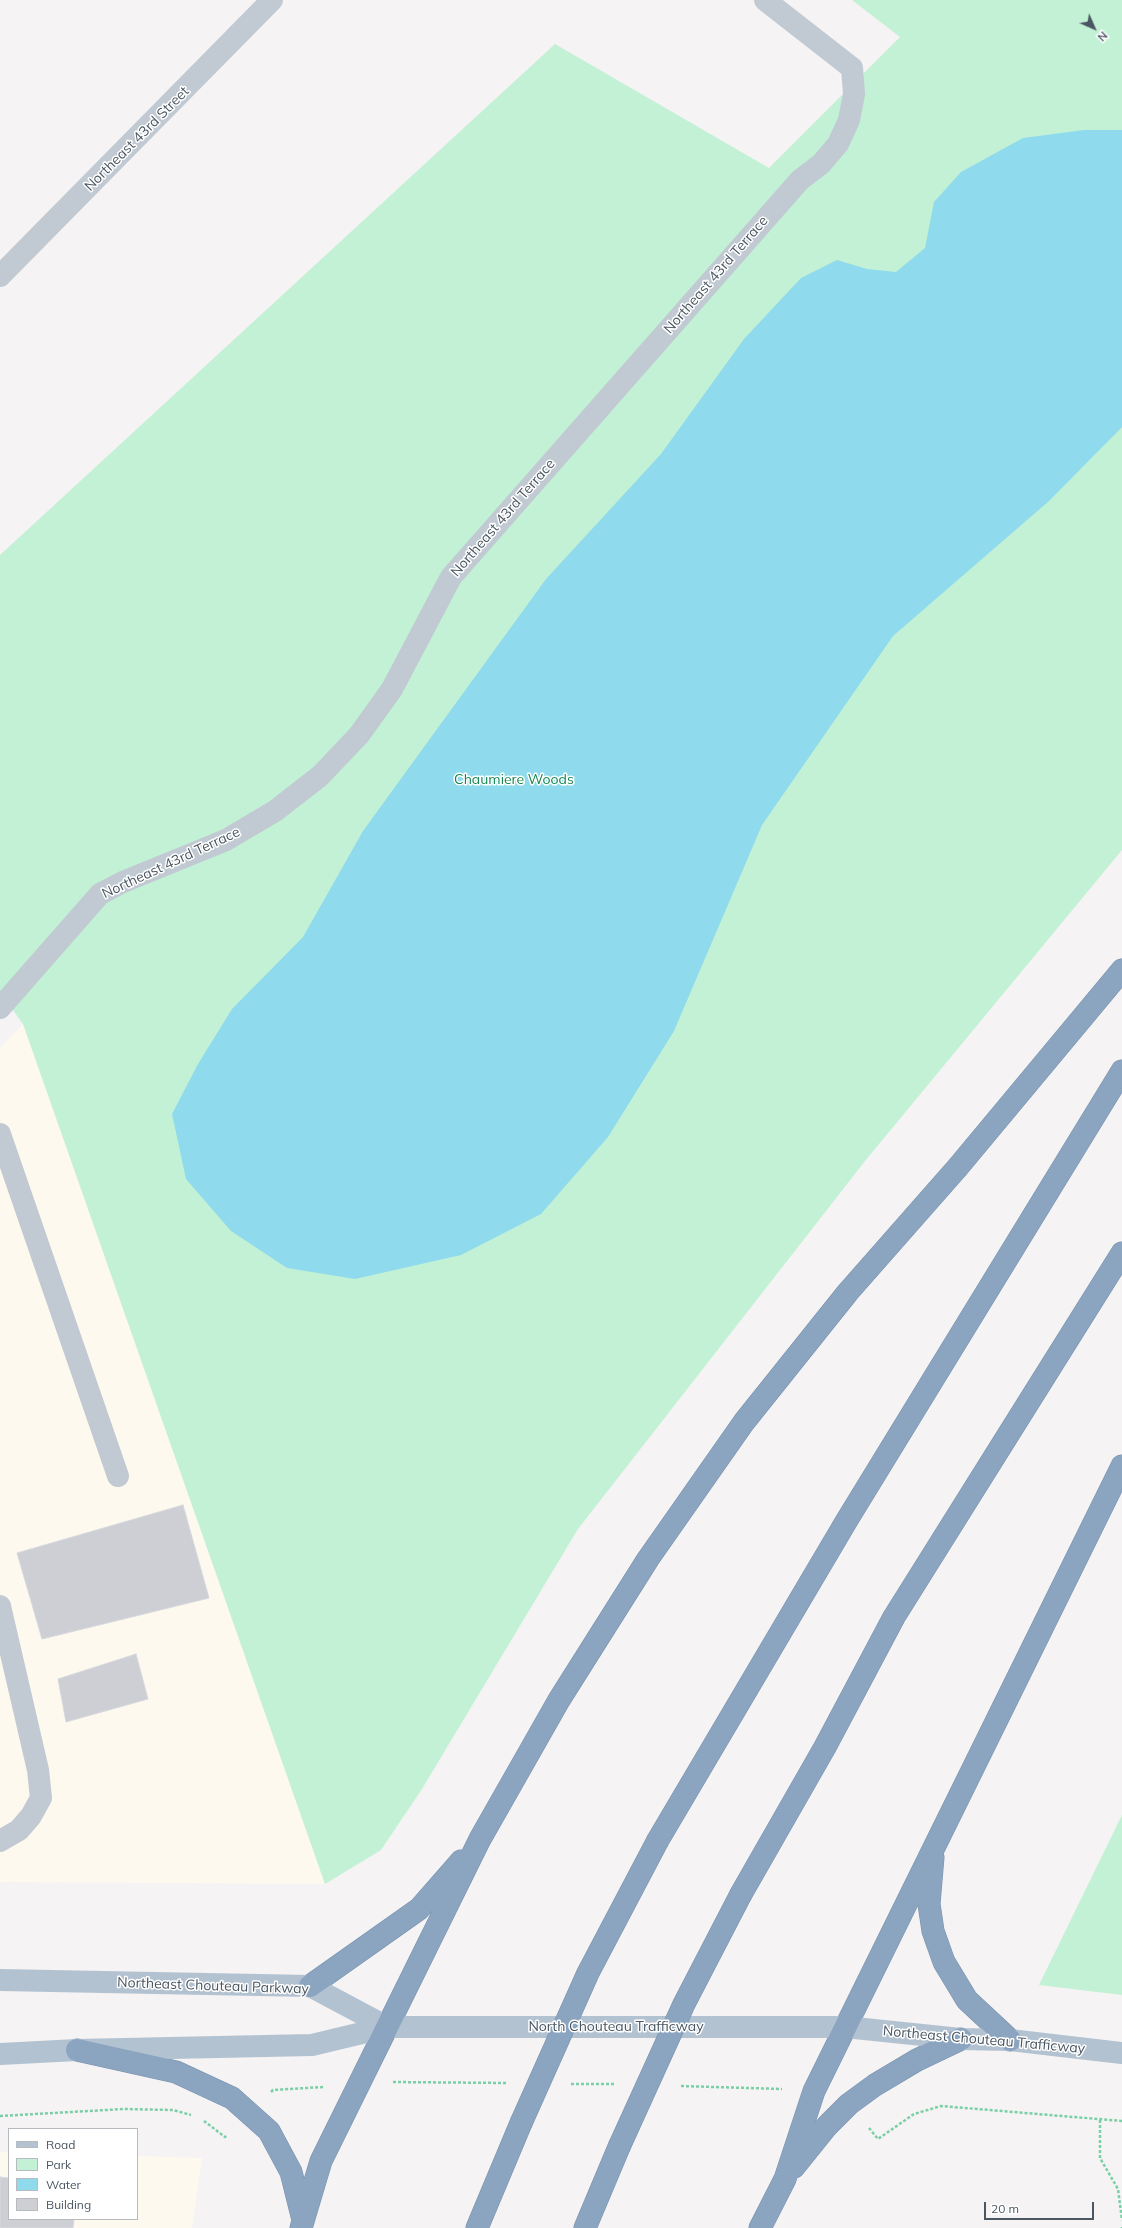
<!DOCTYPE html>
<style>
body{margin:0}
#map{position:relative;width:1122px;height:2228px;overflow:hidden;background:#f5f3f3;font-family:Mulish,sans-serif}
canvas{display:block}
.legend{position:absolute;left:8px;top:2128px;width:130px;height:92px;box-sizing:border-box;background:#fff;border:1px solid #b7bbc0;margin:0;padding:5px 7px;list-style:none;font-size:12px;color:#4a5661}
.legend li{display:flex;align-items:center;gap:8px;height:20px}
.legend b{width:20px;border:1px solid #b7bbc0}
.north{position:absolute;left:1074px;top:8px;width:40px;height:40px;-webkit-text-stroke:3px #fff;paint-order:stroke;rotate:135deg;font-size:11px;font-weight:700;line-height:16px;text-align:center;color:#4a5661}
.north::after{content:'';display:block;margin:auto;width:14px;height:18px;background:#4a5661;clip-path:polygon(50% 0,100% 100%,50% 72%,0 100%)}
.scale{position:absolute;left:984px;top:2202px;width:110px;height:18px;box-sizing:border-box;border:2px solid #4a5661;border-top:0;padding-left:5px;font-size:12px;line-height:14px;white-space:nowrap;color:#4a5661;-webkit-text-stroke:3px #fff;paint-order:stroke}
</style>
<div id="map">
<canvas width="1122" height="2228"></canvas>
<ul class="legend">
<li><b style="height:5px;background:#b3c2d1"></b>Road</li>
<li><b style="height:11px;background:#c3f1d5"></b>Park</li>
<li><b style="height:11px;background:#90daee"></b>Water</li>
<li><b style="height:11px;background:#cdcfd5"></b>Building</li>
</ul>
<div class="north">N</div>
<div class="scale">20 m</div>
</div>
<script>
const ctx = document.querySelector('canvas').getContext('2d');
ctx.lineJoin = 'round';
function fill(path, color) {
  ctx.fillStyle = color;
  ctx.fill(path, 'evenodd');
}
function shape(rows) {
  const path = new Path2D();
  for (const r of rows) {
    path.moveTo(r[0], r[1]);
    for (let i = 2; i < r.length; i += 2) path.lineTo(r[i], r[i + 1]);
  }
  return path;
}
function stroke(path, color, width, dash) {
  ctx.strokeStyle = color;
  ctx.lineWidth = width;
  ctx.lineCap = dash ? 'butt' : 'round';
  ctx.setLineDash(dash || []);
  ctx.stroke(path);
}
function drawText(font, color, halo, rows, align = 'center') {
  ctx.font = font + ' Mulish,sans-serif';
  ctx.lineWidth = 3;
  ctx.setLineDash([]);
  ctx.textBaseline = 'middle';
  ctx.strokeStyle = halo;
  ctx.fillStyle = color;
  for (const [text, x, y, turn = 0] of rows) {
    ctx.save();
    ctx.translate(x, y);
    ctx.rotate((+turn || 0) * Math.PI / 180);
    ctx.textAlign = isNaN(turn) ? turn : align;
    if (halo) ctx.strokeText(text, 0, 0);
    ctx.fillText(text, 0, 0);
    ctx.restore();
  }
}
fill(shape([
 [23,1024,325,1884,0,1882,0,1048],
 [0,2152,9,2152,9,2219,137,2219,137,2156,202,2158,192,2228,0,2228]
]), '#fdf9ef');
fill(shape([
 [852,0,1122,0,1122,850,865,1161,578,1529,422,1789,381,1850,325,1884,23,1024,0,992,0,555,555,44,769,168,900,37],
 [1122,1815,1122,1995,1039,1985]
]), '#c3f1d5');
fill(shape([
 [1084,130,1122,130,1122,427,1049,501,893,636,762,825,674,1031,608,1137,541,1214,461,1255,355,1279,287,1268,231,1231,186,1179,172,1114,198,1064,232,1009,303,937,363,831,546,579,661,454,744,339,801,278,837,260,867,269,896,272,925,248,934,202,961,172,1023,138]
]), '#90daee');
const building = shape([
 [183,1505,209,1598,42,1639,17,1553,183,1505],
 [136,1654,148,1699,66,1722,58,1679,136,1654],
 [0,2177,9,2178,9,2219,74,2219,73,2228,0,2228,0,2177]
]);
fill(building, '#cdcfd5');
stroke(building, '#d7d9de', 1);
const highway = shape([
 [658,1840,847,1520,1122,1071],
 [933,1857,929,1904,933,1931,944,1962,967,2000,1010,2040],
 [741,1894,825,1747,894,1617,1122,1253],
 [310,1986,419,1909,461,1861],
 [77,2050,176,2072,232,2098,269,2131,291,2172,303,2220],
 [794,2167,827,2126,849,2104,875,2085,917,2060,961,2039],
 [301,2228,321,2161,480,1839,559,1700,648,1559,744,1422,848,1292,958,1167,1122,970],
 [477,2228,521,2123],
 [585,2228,619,2147],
 [760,2228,785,2179,814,2091,1122,1466]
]);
stroke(highway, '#7690ad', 23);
stroke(shape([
 [393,2082,506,2083],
 [571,2084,614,2084],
 [681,2086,782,2089],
 [271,2092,273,2090,323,2087],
 [0,2116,124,2109,173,2110,191,2115],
 [1100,2120,1100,2158,1118,2189,1122,2220],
 [204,2121,225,2137,227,2135],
 [869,2128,878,2139,914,2114,941,2106,1122,2121],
 [1122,2228,1122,2227]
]), '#7ad0a6', 2.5, [3, 2]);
stroke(shape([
 [0,276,272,0],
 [0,1008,100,894,123,882,226,840,275,811,320,776,359,735,392,689,451,577,800,180,821,164,838,144,849,120,854,94,852,68,765,0],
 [0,1134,118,1476],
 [0,1606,38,1770,41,1798,31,1816,19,1830,0,1841]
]), '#c1cad2', 22);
stroke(shape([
 [0,1980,310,1986,387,2027],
 [0,2054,77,2050,312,2045,387,2027,845,2027,961,2039,1010,2040,1122,2053]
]), '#b3c2d1', 22);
stroke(highway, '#8ba5c1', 22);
const highwayBridge = shape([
 [521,2123,588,1973,658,1840],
 [619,2147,684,2004,741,1894]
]);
stroke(highwayBridge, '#7690ad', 23, []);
stroke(highwayBridge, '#8ba5c1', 22);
drawText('14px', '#4a5661', '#fff', [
 ["Northeast 43rd Street",137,139,-45],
 ["Northeast 43rd Terrace",716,275,-49],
 ["Northeast 43rd Terrace",503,518,-49],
 ["Northeast 43rd Terrace",171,863,-25],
 ["Northeast Chouteau Parkway",213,1986,2],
 ["North Chouteau Trafficway",616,2027],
 ["Northeast Chouteau Trafficway",984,2040,5]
]);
drawText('14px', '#17864f', '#fff', [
 ["Chaumiere Woods",514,780]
]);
</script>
